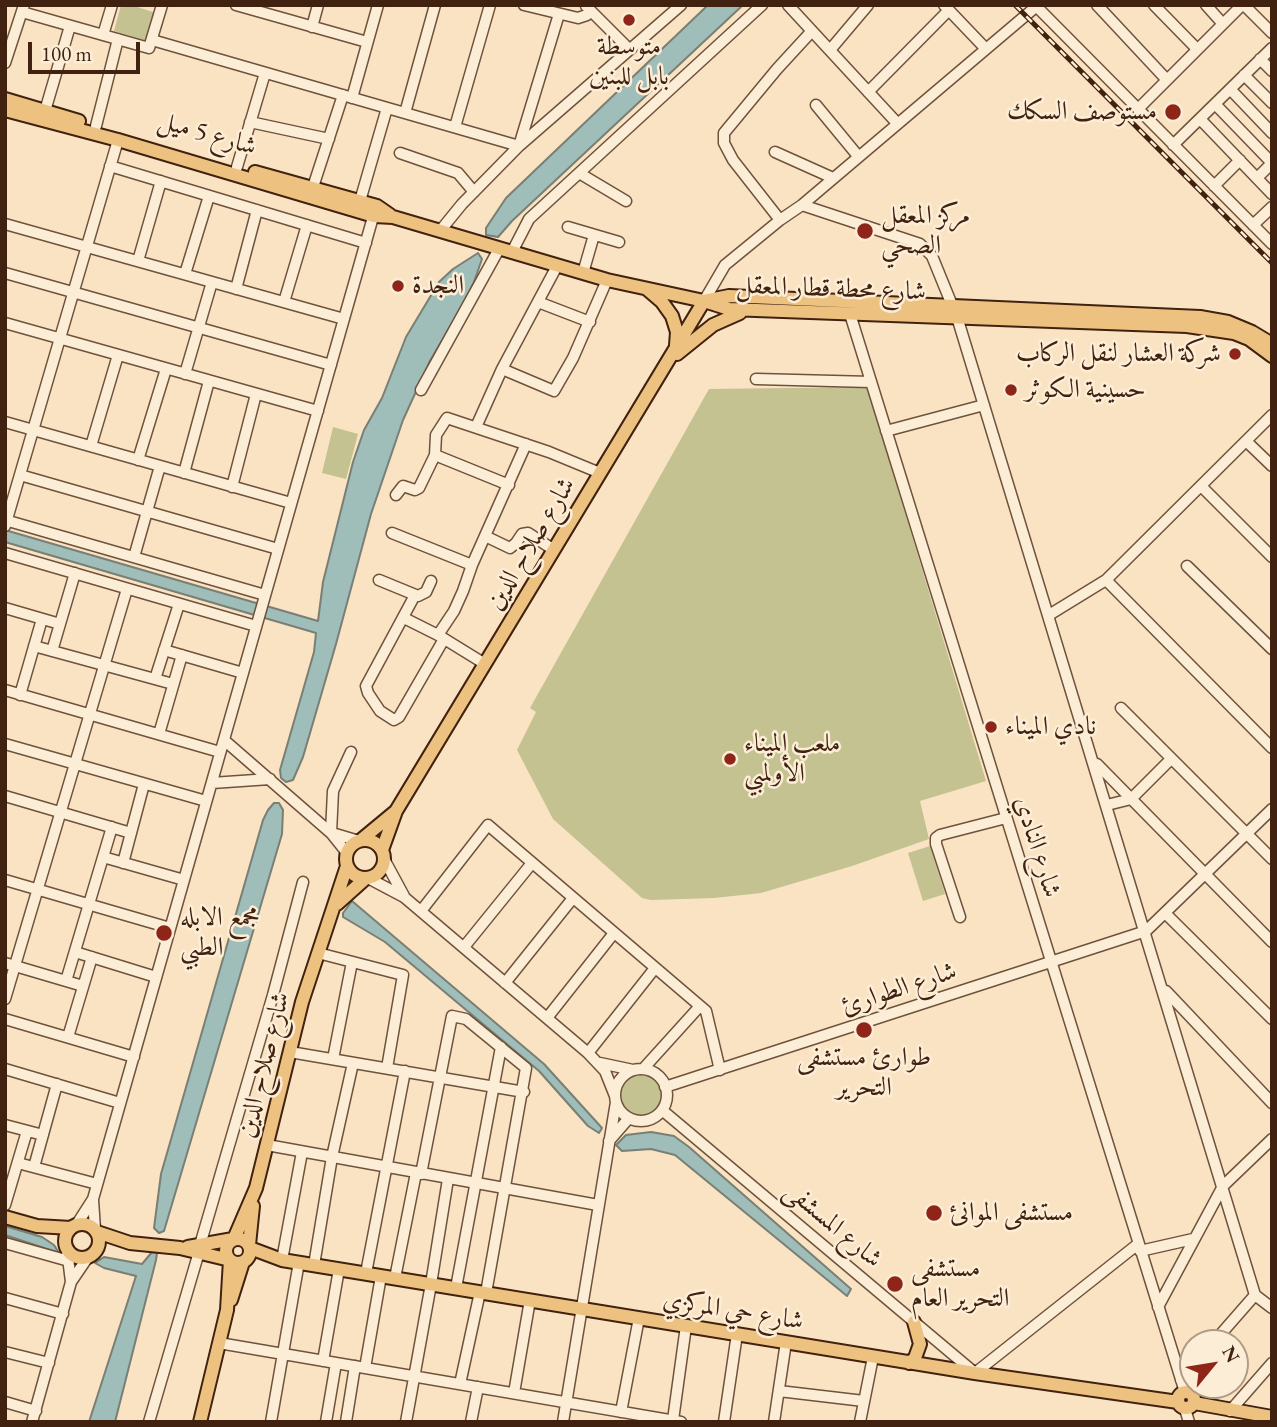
<!DOCTYPE html>
<meta charset="utf-8">
<style>
body{margin:0}
#map{position:relative;width:1277px;height:1427px;overflow:hidden;background:#fae3c2;font-family:"EB Garamond",serif}
canvas{display:block}
.frame{position:absolute;inset:0;border:7px solid #41210f;pointer-events:none}
.north{position:absolute;left:1179px;top:1329px;width:70px;height:70px;box-sizing:border-box;background:#fcedd7;border:2px solid #b19b87;border-radius:50%;rotate:60deg;font-size:19px;font-weight:700;line-height:28px;text-align:center;color:#41210f}
.north::after{content:'';display:block;margin:auto;width:24px;height:32px;background:#8f2418;clip-path:polygon(50% 0,100% 100%,50% 72%,0 100%)}
.scale{position:absolute;left:28px;top:42px;width:112px;height:32px;box-sizing:border-box;border:4px solid #41210f;border-top:0;padding-left:9px;font-size:21px;line-height:24px;white-space:nowrap;color:#41210f;-webkit-text-stroke:5px #fcedd7;paint-order:stroke}
</style>
<div id="map">
<canvas width="1277" height="1427"></canvas>
<div class="frame"></div>
<div class="north">N</div>
<div class="scale">100 m</div>
</div>
<script>
const ctx = document.querySelector('canvas').getContext('2d');
ctx.lineJoin = 'round';
function fill(path, color) {
  ctx.fillStyle = color;
  ctx.fill(path, 'evenodd');
}
function shape(rows) {
  const path = new Path2D();
  for (const r of rows) {
    if (r.length === 3) {
      path.moveTo(r[0] + r[2], r[1]);
      path.arc(r[0], r[1], r[2], 0, 2 * Math.PI);
      continue;
    }
    path.moveTo(r[0], r[1]);
    for (let i = 2; i < r.length; i += 2) path.lineTo(r[i], r[i + 1]);
  }
  return path;
}
function stroke(path, color, width, dash) {
  ctx.strokeStyle = color;
  ctx.lineWidth = width;
  ctx.lineCap = dash ? 'butt' : 'round';
  ctx.setLineDash(dash || []);
  ctx.stroke(path);
}
function drawText(font, color, halo, rows, align = 'center') {
  ctx.font = font + ' "EB Garamond",Amiri,serif';
  ctx.lineWidth = 5;
  ctx.setLineDash([]);
  ctx.textBaseline = 'middle';
  ctx.strokeStyle = halo;
  ctx.fillStyle = color;
  for (const [text, x, y, turn = 0] of rows) {
    ctx.save();
    ctx.translate(x, y);
    ctx.rotate((+turn || 0) * Math.PI / 180);
    ctx.textAlign = isNaN(turn) ? turn : align;
    if (halo) ctx.strokeText(text, 0, 0);
    ctx.fillText(text, 0, 0);
    ctx.restore();
  }
}
fill(shape([
 [121,5,131,5,156,13,148,41,114,31],
 [867,387,986,781,920,801,929,839,852,866,761,893,714,898,651,900,642,898,553,819,517,750,536,712,530,708,709,389],
 [333,427,358,434,346,479,322,473],
 [930,846,945,894,923,901,908,853],
 [641,1095,20]
]), '#c3c290');
const water = shape([
 [708,5,743,5,512,221,498,237,486,235,486,228,506,198,708,5],
 [478,253,482,259,474,282,460,310,430,361,403,420,371,514,336,644,303,757,293,780,286,782,281,778,280,770,314,652,316,633,5,542,5,530,318,621,323,582,353,462,364,430,382,398,406,337,439,282,453,269,478,253],
 [274,803,279,803,283,810,282,834,164,1231,159,1233,154,1228,161,1174,263,820,268,810,274,803],
 [352,901,544,1064,602,1128,599,1133,588,1126,539,1071,385,942,343,917,343,913,352,901],
 [651,1132,674,1136,689,1147,851,1289,847,1296,675,1155,651,1149,622,1151,616,1145,626,1135,651,1132],
 [5,1226,42,1237,54,1245,59,1253,5,1235,5,1226],
 [152,1252,157,1253,156,1260,115,1422,89,1422,136,1276,104,1268,95,1263,104,1257,142,1264,152,1252]
]);
fill(water, '#9fbdb9');
stroke(water, '#797f75', 2);
const minor = shape([
 [236,5,367,42],
 [524,5,578,18,587,15,590,10],
 [788,5,897,123],
 [944,5,986,49],
 [1097,5,1167,80],
 [1154,5,1197,49],
 [1206,5,1223,24],
 [1244,5,1272,33],
 [586,6,629,49],
 [1037,7,1272,244],
 [22,12,149,48,162,5],
 [312,27,318,5],
 [103,35,112,5],
 [152,40,519,146,559,14],
 [830,50,868,5],
 [1260,59,1272,71],
 [5,63,24,5],
 [1244,75,1272,103],
 [1230,89,1272,133],
 [868,92,949,10],
 [352,98,378,5],
 [1215,104,1272,163],
 [816,105,858,156],
 [1138,109,1242,5],
 [45,111,70,26],
 [405,113,435,5],
 [1200,119,1272,194],
 [250,122,329,139],
 [96,126,118,39],
 [455,127,490,5],
 [1173,145,1272,48],
 [775,152,833,178],
 [400,153,458,173,474,192],
 [110,166,366,243],
 [237,167,265,73],
 [579,173,626,201],
 [1257,178,1272,163],
 [1214,186,1240,160],
 [313,187,343,95],
 [360,201,387,108],
 [802,205,920,244,932,256,952,305],
 [780,220,733,160,724,143,724,133,777,69,811,32],
 [5,224,344,319],
 [1253,225,1272,207],
 [568,227,619,242],
 [440,231,462,204,519,146,681,5],
 [512,252,529,219,762,5],
 [138,261,161,181],
 [5,273,331,365],
 [583,273,594,235],
 [185,274,209,196],
 [236,289,257,210],
 [704,301,725,265,780,220,802,205,1038,5],
 [284,302,307,225],
 [538,302,590,322],
 [850,314,1185,1392],
 [957,317,1255,1295,1272,1308],
 [5,323,318,411],
 [502,369,554,391,573,358,607,280],
 [185,374,212,282],
 [756,379,871,382],
 [421,390,499,249],
 [5,422,291,503],
 [476,427,502,369,557,266],
 [886,431,984,405],
 [1246,441,1272,466],
 [91,446,118,355],
 [435,455,509,485],
 [138,460,166,369],
 [184,473,209,381],
 [20,475,278,549],
 [1201,486,1272,557],
 [232,487,256,394],
 [396,495,403,486,415,490,419,488,435,455,436,435,447,418,549,452,600,473],
 [5,520,265,595],
 [5,526,118,140],
 [392,533,472,565],
 [485,536,510,548,516,543,522,534,528,533,554,550],
 [5,553,256,626],
 [134,557,160,466],
 [1187,566,1272,649],
 [379,580,418,596,426,592,431,581],
 [1106,580,1272,748],
 [415,595,366,686,368,693,380,711,394,720,399,717,444,639],
 [5,608,60,624],
 [1049,615,1106,580,1272,415],
 [404,618,438,635,485,664],
 [438,635,454,611,463,591,472,565,526,444],
 [34,646,173,684],
 [164,650,243,673],
 [52,651,75,573],
 [155,679,179,604],
 [5,690,220,752],
 [20,695,42,619],
 [1121,708,1272,859],
 [159,734,182,655],
 [224,740,331,833,347,853],
 [5,744,206,801],
 [1097,764,1272,942],
 [212,783,270,779],
 [5,796,131,833],
 [1107,805,1131,799,1171,759],
 [331,833,333,791,351,752],
 [332,833,359,841],
 [103,857,184,880],
 [384,859,404,896],
 [123,863,144,784],
 [368,878,404,897,588,1053,605,1071,615,1096],
 [5,880,170,928],
 [421,911,488,825,706,1011,720,1070],
 [1165,913,1272,1019],
 [960,917,936,844,936,838,940,835,1006,818],
 [464,947,532,863],
 [75,952,156,977],
 [318,953,403,975,387,1068],
 [5,963,83,986],
 [66,981,112,827],
 [505,983,573,898],
 [1166,991,1272,1103],
 [5,999,127,589],
 [547,1018,614,933],
 [5,1019,134,1057],
 [68,1037,92,957],
 [290,1052,524,1092],
 [588,1053,655,968],
 [333,1059,352,962],
 [600,1063,633,1070],
 [5,1069,120,1103],
 [643,1069,700,1006],
 [641,1095,26],
 [665,1087,1146,931,1272,809],
 [662,1110,975,1373,1138,1244],
 [5,1125,43,1135],
 [609,1141,629,1118],
 [267,1145,598,1205],
 [18,1163,97,1184],
 [34,1167,57,1084],
 [421,1174,452,1016,466,1019,526,1068,486,1293],
 [93,1200,95,1229],
 [5,1205,27,1131],
 [77,1224,93,1199,375,210],
 [5,1243,69,1261],
 [200,1245,273,995,303,882],
 [67,1250,71,1282],
 [1140,1251,1193,1239],
 [282,1260,302,1152],
 [314,1265,332,1157,353,1063],
 [366,1273,405,1071],
 [395,1278,416,1173],
 [456,1288,501,1047],
 [5,1298,63,1314],
 [1158,1307,1223,1186,1272,1139],
 [219,1343,681,1422],
 [1213,1343,1255,1295],
 [5,1352,49,1363],
 [323,1361,339,1269],
 [365,1368,381,1276],
 [1181,1380,1193,1366],
 [460,1384,480,1292],
 [779,1391,864,1401],
 [514,1393,530,1300],
 [5,1402,36,1411],
 [1185,1409,1189,1422],
 [1230,1411,1272,1363],
 [621,1412,639,1318],
 [673,1420,686,1326],
 [32,1422,71,1282,88,1257],
 [149,1422,199,1252],
 [271,1422,299,1262],
 [326,1422,336,1363],
 [346,1422,355,1366],
 [406,1422,431,1284,448,1179],
 [471,1422,478,1387],
 [563,1422,616,1102],
 [724,1422,737,1334],
 [774,1422,786,1342],
 [860,1422,873,1357]
]);
const major = shape([
 [5,99,79,121],
 [5,110,118,140,374,216,393,217,607,280,704,301,729,309,1187,326,1234,333,1249,339,1272,356],
 [255,172,377,206,390,215],
 [648,290,662,302,672,316,677,332,676,345],
 [704,301,729,296,1200,317,1228,322,1252,332,1272,344],
 [677,354,713,325,740,313],
 [361,840,396,811],
 [365,859,19],
 [382,850,396,811,704,301],
 [337,904,366,878],
 [5,1217,37,1226,71,1228],
 [82,1241,17],
 [97,1232,130,1243,180,1248,230,1260,227,1310,200,1422],
 [238,1251,12],
 [234,1239,256,1188,302,1002,347,866],
 [249,1245,253,1206],
 [188,1247,233,1239],
 [250,1248,282,1260,975,1373,1178,1402],
 [231,1300,243,1262],
 [909,1363,915,1358,920,1344,914,1322],
 [1186,1400,8],
 [1194,1403,1272,1417]
]);
stroke(minor, '#6f523c', 13);
stroke(major, '#41210f', 16);
stroke(minor, '#fcedd7', 10);
stroke(major, '#edc281', 12);
const rail = shape([
 [1015,5,1272,263]
]);
stroke(rail, '#41210f', 5);
stroke(rail, '#fcedd7', 2.5, [8]);
for (const [x, y, r, color] of [
 [629,20,7,"#8f2418"],
 [1173,112,9,"#8f2418"],
 [865,231,9,"#8f2418"],
 [398,286,7,"#8f2418"],
 [1235,354,7,"#8f2418"],
 [1011,390,7,"#8f2418"],
 [991,727,7,"#8f2418"],
 [730,759,7,"#8f2418"],
 [164,933,9,"#8f2418"],
 [864,1030,9,"#8f2418"],
 [934,1213,9,"#8f2418"],
 [895,1284,9,"#8f2418"]
]) {
  const dot = new Path2D();
  dot.arc(x, y, r, 0, 2 * Math.PI);
  ctx.fillStyle = color;
  ctx.fill(dot);
  stroke(dot, '#fcedd7', 2.5);
}
drawText('26px', '#41210f', '#fcedd7', [
 ["متوسطة",629,47,"center"],
 ["بابل للبنين",629,77,"center"],
 ["مستوصف السكك",1157,112,"right"],
 ["مركز المعقل",881,216],
 ["الصحي",881,246],
 ["النجدة",412,286],
 ["شركة العشار لنقل الركاب",1221,354,"right"],
 ["حسينية الكوثر",1025,390],
 ["نادي الميناء",1005,727],
 ["ملعب الميناء",744,744],
 ["الأولمبي",744,774],
 ["مجمع الابله",180,918],
 ["الطبي",180,948],
 ["طوارئ مستشفى",864,1058,"center"],
 ["التحرير",864,1088,"center"],
 ["مستشفى الموانئ",950,1213],
 ["مستشفى",911,1269],
 ["التحرير العام",911,1299]
], 'left');
drawText('26px', '#41210f', '#fcedd7', [
 ["شارع 5 ميل",207,134,16],
 ["شارع محطة قطار المعقل",831,289,2],
 ["شارع صلاح الدين",531,544,-59],
 ["شارع النادي",1037,847,73],
 ["شارع الطوارئ",899,989,-18],
 ["شارع صلاح الدين",264,1065,-76],
 ["شارع المسشفى",833,1225,40],
 ["شارع حي المركزي",733,1311,9]
]);
</script>
